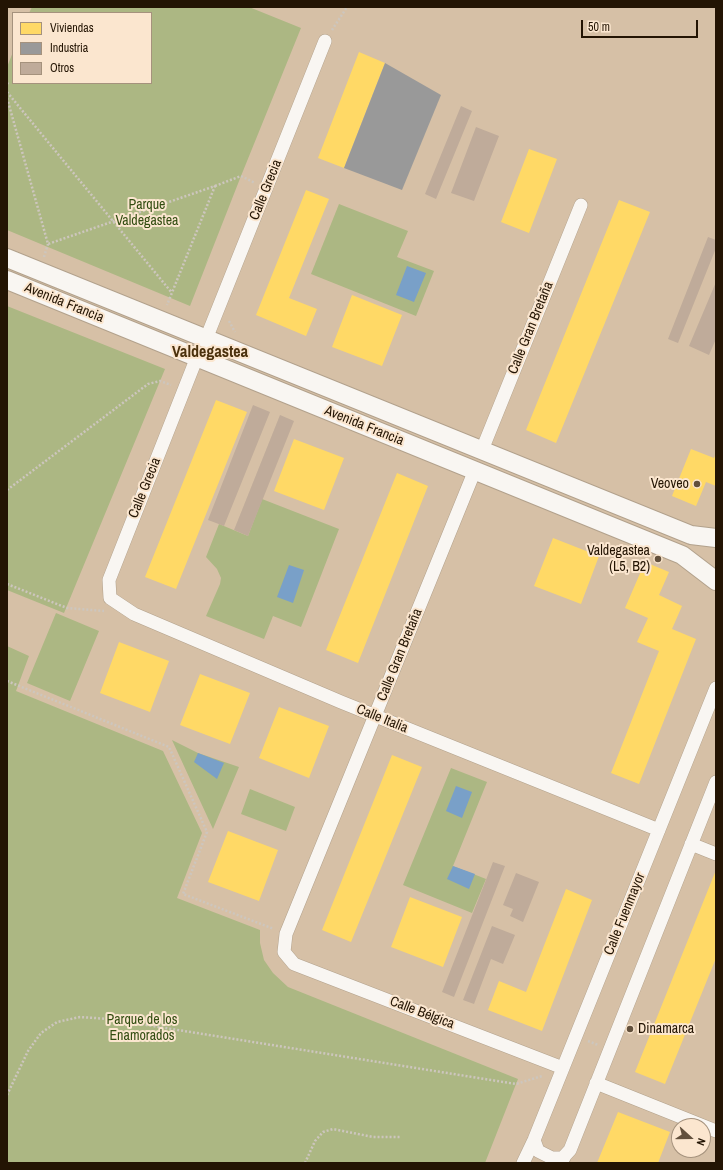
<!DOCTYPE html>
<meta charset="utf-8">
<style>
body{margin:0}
#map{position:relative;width:723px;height:1170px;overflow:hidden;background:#d6c0a6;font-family:"Archivo Narrow",sans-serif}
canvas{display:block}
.frame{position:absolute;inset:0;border:8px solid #231403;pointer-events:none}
.legend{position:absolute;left:12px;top:12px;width:140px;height:72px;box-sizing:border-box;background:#fbe6cf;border:1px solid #a5927d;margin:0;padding:5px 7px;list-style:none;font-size:12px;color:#231403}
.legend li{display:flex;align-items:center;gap:8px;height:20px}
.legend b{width:20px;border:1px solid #a5927d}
.north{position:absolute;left:671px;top:1118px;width:40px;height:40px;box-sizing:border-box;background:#fbe6cf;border:1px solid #a5927d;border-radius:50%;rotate:111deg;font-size:11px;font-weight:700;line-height:16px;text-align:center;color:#231403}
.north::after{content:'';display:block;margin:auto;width:14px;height:18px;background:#62503c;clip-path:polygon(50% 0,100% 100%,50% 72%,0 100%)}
.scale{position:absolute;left:581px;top:20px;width:117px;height:18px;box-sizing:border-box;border:2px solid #231403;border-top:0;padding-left:5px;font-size:12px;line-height:14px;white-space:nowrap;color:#231403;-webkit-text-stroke:3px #fbe6cf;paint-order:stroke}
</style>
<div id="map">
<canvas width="723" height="1170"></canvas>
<div class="frame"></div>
<ul class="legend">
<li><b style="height:11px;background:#ffd966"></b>Viviendas</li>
<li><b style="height:11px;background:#999"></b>Industria</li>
<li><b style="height:11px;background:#bfab9a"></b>Otros</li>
</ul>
<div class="north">N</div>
<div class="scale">50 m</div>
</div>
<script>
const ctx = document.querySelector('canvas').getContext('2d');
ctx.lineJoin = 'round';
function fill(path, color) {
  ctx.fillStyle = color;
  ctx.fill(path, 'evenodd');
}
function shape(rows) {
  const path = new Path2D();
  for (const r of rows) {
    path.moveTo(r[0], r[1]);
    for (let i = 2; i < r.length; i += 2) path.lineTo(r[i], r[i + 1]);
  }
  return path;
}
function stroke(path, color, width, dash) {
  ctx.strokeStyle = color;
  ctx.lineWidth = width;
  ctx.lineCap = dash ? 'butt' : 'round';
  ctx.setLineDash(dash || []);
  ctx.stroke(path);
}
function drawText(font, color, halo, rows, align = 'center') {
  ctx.font = font + ' "Archivo Narrow",sans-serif';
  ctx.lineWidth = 4;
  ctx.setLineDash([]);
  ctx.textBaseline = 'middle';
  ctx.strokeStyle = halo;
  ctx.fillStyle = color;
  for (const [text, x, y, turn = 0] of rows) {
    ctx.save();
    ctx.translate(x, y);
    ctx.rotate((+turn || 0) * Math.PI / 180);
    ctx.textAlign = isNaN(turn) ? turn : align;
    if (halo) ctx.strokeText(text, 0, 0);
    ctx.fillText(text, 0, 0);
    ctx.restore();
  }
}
fill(shape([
 [32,7,249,7,301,28,241,176,190,306,7,230,7,67,13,52,13,83,151,83,151,13,29,13],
 [339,204,408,231,397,257,434,271,416,316,311,274],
 [7,306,165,369,64,613,7,590],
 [262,499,339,529,301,627,273,616,264,639,206,616,220,584,221,578,217,569,206,557,219,524,248,536],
 [56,613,99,631,70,701,27,683],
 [7,646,29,656,16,691,163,751,202,833,177,898,260,930,260,943,264,960,273,973,288,987,518,1079,485,1163,7,1163],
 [172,740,198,753,239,767,213,829],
 [451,768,487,782,453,866,486,879,472,913,403,885],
 [250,789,295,807,286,831,241,814]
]), '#acb783');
fill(shape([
 [407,266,426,273,414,302,396,295],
 [289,565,304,570,293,603,277,597],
 [198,753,224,763,217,779,194,762],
 [456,786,472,792,462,818,446,811],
 [453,866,475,874,469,889,447,879]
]), '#79a0c8');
fill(shape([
 [359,52,385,63,344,168,318,158],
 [529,149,557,159,529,233,501,222],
 [306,190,329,199,289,298,317,309,306,336,256,315],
 [619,200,650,212,556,443,526,430],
 [352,295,402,315,382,366,332,347],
 [216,400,247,412,176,589,145,577],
 [294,439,344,458,324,510,274,491],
 [691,449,714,458,716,454,716,486,706,482,696,506,672,496],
 [397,473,428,486,358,663,326,650],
 [553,538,599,556,581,604,534,586],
 [645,562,669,572,659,595,682,606,672,629,696,639,639,784,611,773,659,651,637,642,648,618,625,608],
 [119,642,169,661,150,712,100,693],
 [200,674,250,693,230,744,180,725],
 [279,707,329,726,309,778,259,758],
 [392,755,422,767,351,942,322,930],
 [228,831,278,850,259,901,208,882],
 [716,870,716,958,665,1084,635,1072],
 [566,889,592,900,542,1031,488,1010,499,981,526,992],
 [410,897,462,917,443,967,391,947],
 [618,1112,670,1132,658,1163,597,1163]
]), '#ffd966');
fill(shape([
 [385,63,441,95,402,190,344,168]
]), '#999');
fill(shape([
 [461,106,472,111,436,199,425,194],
 [476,127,499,136,474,201,451,193],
 [708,237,716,240,716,248,678,343,668,339],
 [716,282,716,339,709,355,689,346],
 [253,405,270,412,224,526,208,520],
 [280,415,294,421,248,536,234,530],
 [493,862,505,866,454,997,442,992],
 [516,873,539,882,523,922,510,916,513,909,503,905],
 [492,926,515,935,503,964,491,959,474,1004,463,1000]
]), '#bfab9a');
const minor = shape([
 [206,339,325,41],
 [197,357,109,580,110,598,134,614,341,702,659,830],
 [482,450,581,205],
 [475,470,286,934,284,952,294,964,563,1068],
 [691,844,716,854],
 [596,1083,716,1131],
 [534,1140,538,1151,552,1158,564,1158],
 [523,1163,534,1140,716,688],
 [558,1163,570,1150,716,782]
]);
const secondary = shape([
 [7,258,691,535,716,538],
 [7,280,682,555,716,581]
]);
stroke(minor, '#b2a18c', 14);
stroke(secondary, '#b2a18c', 20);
stroke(shape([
 [332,30,347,7],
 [7,84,9,81],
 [7,92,172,293],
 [7,98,48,244,215,186,167,305],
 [215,186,241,176,255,183],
 [44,257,48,244],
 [229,321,235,332],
 [7,490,148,384,160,381,171,385],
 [7,584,67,608,104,611],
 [7,681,169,747,207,832,183,894,274,929],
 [588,1041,598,1045],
 [7,1095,28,1051,41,1033,57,1022,80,1017,109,1019,516,1084,542,1076],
 [305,1163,315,1141,323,1132,333,1129,373,1137,401,1137]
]), '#cdc6be', 2.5, [2, 2]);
stroke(minor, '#f9f6f2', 13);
stroke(secondary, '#f9f6f2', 18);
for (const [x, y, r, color] of [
 [697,484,4,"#62503c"],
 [658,559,4,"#62503c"],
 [630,1029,4,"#62503c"]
]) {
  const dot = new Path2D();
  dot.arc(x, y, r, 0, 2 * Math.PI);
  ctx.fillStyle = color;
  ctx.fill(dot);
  stroke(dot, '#fbe6cf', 1.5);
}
drawText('14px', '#231403', '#fbe6cf', [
 ["Calle Grecia",266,190,-68],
 ["Avenida Francia",64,303,22],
 ["Calle Gran Bretaña",531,328,-68],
 ["Avenida Francia",364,426,22],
 ["Calle Grecia",145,488,-68],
 ["Calle Gran Bretaña",400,655,-68],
 ["Calle Italia",382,719,22],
 ["Calle Fuenmayor",625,914,-68],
 ["Calle Bélgica",422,1013,21]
]);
drawText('14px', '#324d11', '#fbe6cf', [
 ["Parque",147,205],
 ["Valdegastea",147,221],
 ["Parque de los",142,1020],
 ["Enamorados",142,1036]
]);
drawText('14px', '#231403', '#fbe6cf', [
 ["Veoveo",689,484],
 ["Valdegastea",650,551],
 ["(L5, B2)",650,567],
 ["Dinamarca",638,1029,"left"]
], 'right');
drawText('bold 16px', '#4b310d', '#fbe6cf', [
 ["Valdegastea",210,353]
]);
</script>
